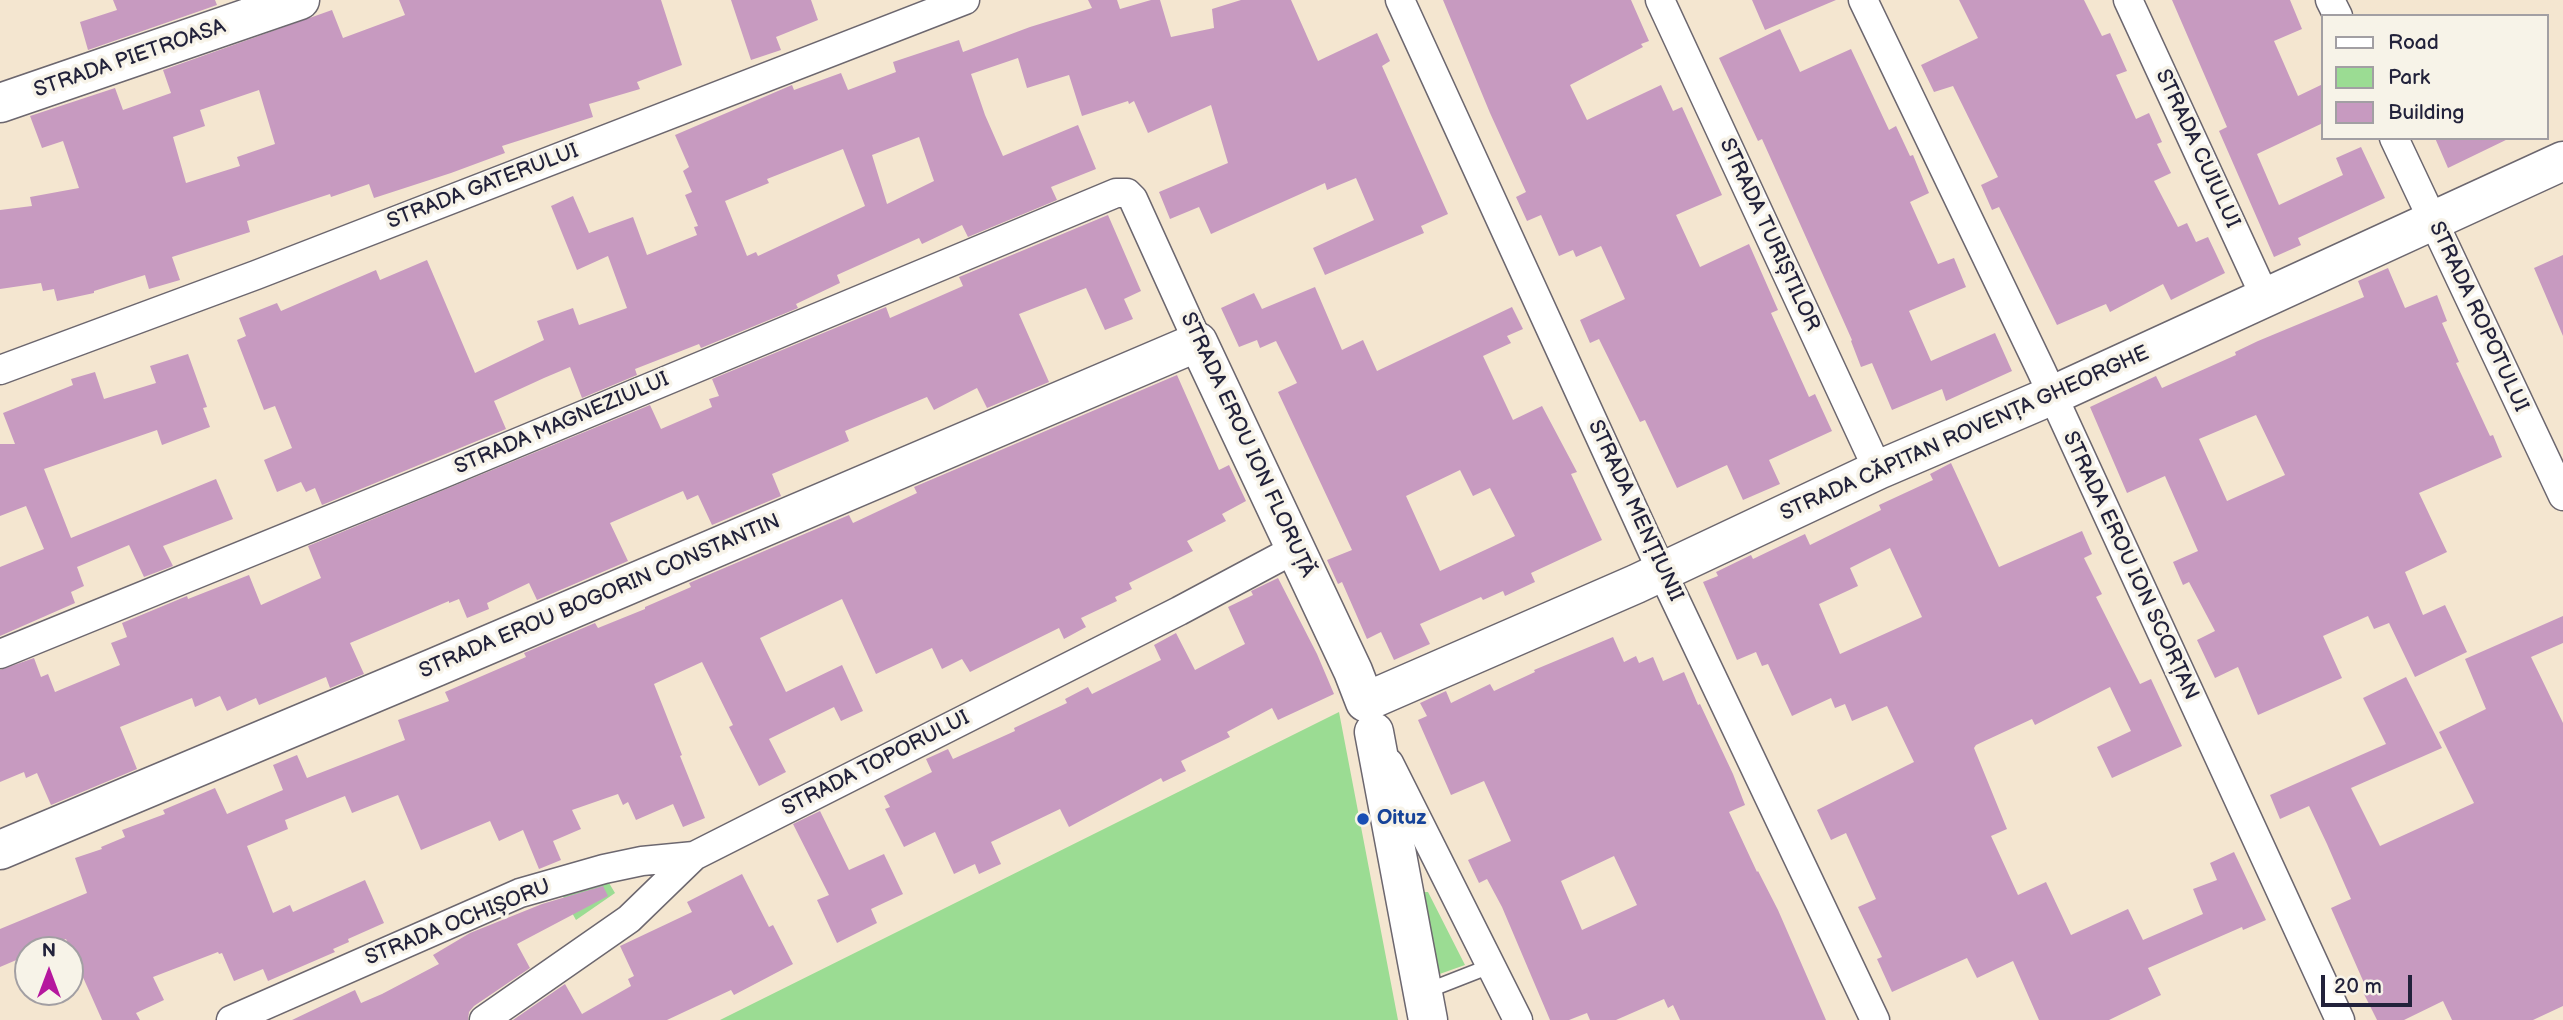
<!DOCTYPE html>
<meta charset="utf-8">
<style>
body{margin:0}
#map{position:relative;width:2563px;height:1020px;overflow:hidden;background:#f4e6d0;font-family:"Balsamiq Sans",sans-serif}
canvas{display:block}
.legend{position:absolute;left:2321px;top:14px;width:228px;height:126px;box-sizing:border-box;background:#f7f3e8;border:2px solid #a29fa3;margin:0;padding:9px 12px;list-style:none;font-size:21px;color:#22223b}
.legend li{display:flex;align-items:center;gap:14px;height:35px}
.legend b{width:35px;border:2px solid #a29fa3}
.north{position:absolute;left:14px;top:936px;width:70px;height:70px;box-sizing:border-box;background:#f7f3e8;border:2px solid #a29fa3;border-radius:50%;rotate:0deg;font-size:19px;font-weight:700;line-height:28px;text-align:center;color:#22223b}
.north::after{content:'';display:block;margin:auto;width:24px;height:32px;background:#b5179e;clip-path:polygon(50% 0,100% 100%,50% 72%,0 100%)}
.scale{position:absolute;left:2321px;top:975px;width:91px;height:32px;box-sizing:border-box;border:4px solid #22223b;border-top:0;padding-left:9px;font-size:21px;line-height:24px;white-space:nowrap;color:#22223b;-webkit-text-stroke:5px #f7f3e8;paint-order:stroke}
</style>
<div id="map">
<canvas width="2563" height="1020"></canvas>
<ul class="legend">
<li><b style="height:9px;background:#fff"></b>Road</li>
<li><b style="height:19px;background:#9bdc93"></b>Park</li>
<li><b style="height:19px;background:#c79ac0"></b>Building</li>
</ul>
<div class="north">N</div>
<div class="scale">20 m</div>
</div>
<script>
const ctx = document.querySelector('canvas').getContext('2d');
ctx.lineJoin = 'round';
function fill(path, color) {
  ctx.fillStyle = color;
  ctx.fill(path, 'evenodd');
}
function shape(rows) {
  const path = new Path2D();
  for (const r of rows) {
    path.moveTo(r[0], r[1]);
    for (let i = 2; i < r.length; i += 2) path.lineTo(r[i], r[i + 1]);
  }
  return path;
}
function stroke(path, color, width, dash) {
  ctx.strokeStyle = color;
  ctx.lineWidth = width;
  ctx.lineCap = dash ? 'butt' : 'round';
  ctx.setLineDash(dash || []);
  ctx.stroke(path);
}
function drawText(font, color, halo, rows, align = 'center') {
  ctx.font = font + ' "Balsamiq Sans",sans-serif';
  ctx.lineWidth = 7;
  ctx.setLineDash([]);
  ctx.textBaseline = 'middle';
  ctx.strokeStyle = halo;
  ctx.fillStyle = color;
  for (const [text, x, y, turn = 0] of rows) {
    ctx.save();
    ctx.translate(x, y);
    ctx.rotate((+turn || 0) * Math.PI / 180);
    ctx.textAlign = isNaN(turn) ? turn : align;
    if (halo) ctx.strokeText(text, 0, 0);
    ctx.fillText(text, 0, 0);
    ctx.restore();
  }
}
fill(shape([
 [1339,712,1398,1020,720,1020],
 [606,878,615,893,576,920,561,893],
 [1421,892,1428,892,1465,965,1434,976]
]), '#9bdc93');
fill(shape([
 [113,0,215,0,217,5,88,50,80,22,117,10],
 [399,0,661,0,682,65,637,82,640,89,589,104,593,117,502,146,505,153,451,173,374,198,369,184,331,197,330,194,247,221,250,232,172,257,180,280,149,289,145,275,94,291,94,293,57,301,54,289,43,291,41,283,0,289,0,210,32,206,30,197,79,188,63,141,42,148,30,116,115,88,123,110,171,93,163,70,332,10,343,38,405,15],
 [259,90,275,144,237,157,240,166,186,183,173,137,205,126,200,110],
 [731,0,811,0,818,20,776,37,781,50,751,60],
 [1088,0,1117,0,1120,9,1151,0,1160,0,1171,37,1214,28,1212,9,1241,0,1291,0,1318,61,1377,33,1390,61,1382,66,1448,214,1421,226,1424,233,1325,275,1313,248,1374,220,1356,178,1327,190,1325,183,1211,234,1199,207,1170,219,1159,192,1228,163,1211,105,1148,133,1134,101,1129,104,1128,101,1082,116,1069,75,1027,88,1018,58,971,74,985,115,1003,156,1078,125,1096,169,1051,187,1057,200,968,237,962,225,922,244,919,238,837,275,840,283,796,304,798,308,701,348,699,344,635,369,637,375,582,398,570,367,544,378,494,401,506,429,322,505,315,488,306,492,301,482,277,492,264,460,292,448,275,406,264,410,237,340,246,336,239,318,277,303,281,311,376,270,380,280,427,260,475,373,544,340,537,321,573,308,579,325,627,308,608,256,577,270,551,206,573,196,589,233,633,217,647,255,697,235,694,227,698,226,685,195,692,192,683,171,689,167,675,135,792,85,794,90,841,73,848,90,896,72,893,62,959,40,963,52,1030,27,1092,8],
 [919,137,934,181,887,204,872,155],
 [843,149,865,206,758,256,756,252,747,256,725,201,769,183,767,179],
 [1443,0,1631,0,1649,41,1641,44,1643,47,1570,85,1587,120,1661,85,1673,111,1682,107,1722,195,1676,215,1700,267,1749,244,1778,310,1771,313,1809,397,1815,394,1832,431,1769,460,1780,484,1743,500,1727,465,1677,488,1645,420,1640,422,1599,339,1590,343,1580,320,1625,299,1601,246,1576,257,1573,250,1559,256,1541,215,1527,221,1516,197,1526,192,1490,113],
 [1752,0,1836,0,1765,30],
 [1959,0,2084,0,2102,36,2110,33,2127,71,2116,75,2136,119,2149,113,2162,142,2157,144,2171,173,2154,181,2178,227,2187,223,2196,242,2208,237,2225,273,2171,300,2163,284,2110,312,2106,304,2057,325,1999,207,1992,210,1981,185,1998,177,1953,86,1934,92,1921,65,1978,38],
 [2172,0,2290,0,2302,29,2274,41,2298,96,2323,84,2323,123,2257,154,2279,205,2343,175,2336,158,2361,147,2385,198,2298,238,2301,245,2274,257,2219,131,2227,127],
 [1780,29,1800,72,1851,49,1889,130,1896,126,1910,156,1913,155,1929,193,1910,202,1938,264,1954,258,1966,287,1909,311,1931,361,1995,333,2012,371,1946,401,1942,389,1892,410,1872,363,1861,367,1851,341,1852,340,1762,139,1758,141,1719,58],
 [2435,138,2510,138,2448,168],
 [1108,215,1141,291,1124,299,1133,319,1105,330,1086,288,1019,314,1049,382,987,408,977,388,934,410,927,397,845,431,849,441,772,474,781,496,712,525,698,495,687,500,683,491,610,523,628,561,537,600,529,583,487,603,489,609,467,618,459,599,449,603,449,601,350,643,364,674,330,688,326,677,259,705,256,698,227,711,220,696,195,707,192,698,120,727,137,769,51,805,37,773,26,778,24,772,0,782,0,670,34,658,41,677,48,674,55,692,120,665,111,643,127,637,122,623,187,596,188,599,249,575,261,605,321,578,308,546,650,405,661,429,712,407,709,399,719,396,712,379,886,307,890,318,963,286,959,277],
 [2563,255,2563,336,2534,268],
 [2388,268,2405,308,2437,295,2447,321,2442,323,2459,362,2456,363,2490,436,2493,435,2502,457,2419,493,2447,552,2405,572,2423,615,2445,605,2467,652,2415,677,2389,623,2374,629,2368,616,2323,636,2342,678,2258,715,2238,667,2215,678,2197,640,2215,631,2189,582,2183,585,2173,562,2198,551,2165,476,2127,493,2090,407,2156,376,2162,388,2236,355,2235,352,2258,341,2364,297,2358,281],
 [2256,415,2285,475,2227,501,2199,439],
 [1315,287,1342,350,1363,340,1377,371,1512,307,1523,329,1507,336,1511,343,1483,356,1513,420,1542,406,1577,472,1571,474,1602,540,1531,573,1535,582,1505,596,1503,591,1483,600,1481,597,1420,624,1430,644,1394,660,1381,632,1367,639,1342,582,1338,584,1327,560,1352,550,1278,392,1297,383,1276,341,1260,348,1257,340,1239,347,1221,308,1254,293,1262,309],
 [1460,470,1473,496,1490,488,1515,536,1440,571,1406,496],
 [188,354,207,407,203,408,210,427,162,445,157,430,44,469,71,538,216,479,233,519,163,546,173,566,144,577,129,545,77,567,84,586,71,592,75,603,0,636,0,567,44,549,26,506,0,516,0,444,15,444,3,413,73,385,71,379,95,372,104,399,156,383,150,366],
 [1177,375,1219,470,1229,465,1246,501,1222,514,1226,521,1187,541,1193,551,1129,583,1132,589,1115,597,1117,601,1081,618,1086,627,1064,639,1059,628,970,672,962,659,942,669,932,648,876,674,842,599,760,638,786,692,842,665,863,711,841,721,834,707,769,739,786,772,759,786,729,727,733,725,702,662,654,684,682,755,680,756,705,818,683,827,673,804,636,820,628,802,623,805,618,794,572,810,581,829,553,841,561,860,539,869,523,830,499,841,490,821,421,850,398,795,352,813,345,796,285,820,288,829,247,846,273,913,290,905,293,912,365,880,384,923,348,939,349,942,333,949,335,952,268,981,263,969,234,981,222,953,219,954,218,952,153,977,164,1000,136,1013,140,1020,102,1020,66,939,40,950,28,950,28,955,0,967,0,929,87,893,75,858,102,849,101,847,125,837,122,830,165,814,163,810,215,788,227,814,283,790,273,765,297,755,307,778,405,740,398,720,449,701,445,692,526,657,524,653,595,623,598,628,645,609,645,607,691,587,689,583,849,515,853,523,917,493,914,487],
 [1951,463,1999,567,2082,531,2092,554,2084,558,2102,594,2096,597,2140,684,2151,679,2182,746,2112,778,2097,747,2131,731,2110,687,2035,725,2032,719,1976,745,1974,748,2007,829,1991,836,2018,895,2046,882,2071,935,2128,909,2143,940,2203,914,2193,889,2217,880,2210,863,2234,852,2266,920,2243,930,2242,927,2148,968,2161,995,2109,1020,2039,1020,2013,961,1977,978,1967,958,1892,992,1877,959,1882,957,1858,907,1876,899,1846,833,1831,840,1817,810,1914,762,1887,706,1852,721,1845,704,1835,708,1831,698,1792,716,1768,664,1762,666,1756,652,1737,660,1703,582,1718,576,1716,572,1751,555,1753,559,1805,534,1810,545,1881,510,1879,505,1933,480,1930,474],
 [1890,548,1922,617,1840,654,1819,604,1858,586,1850,568],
 [1278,578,1317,654,1334,694,1278,720,1272,708,1227,732,1230,737,1181,761,1186,771,1163,782,1161,778,1069,827,1060,809,991,842,1001,864,979,874,975,864,954,874,935,832,904,847,885,809,890,807,884,796,932,772,926,759,948,749,953,759,1015,731,1014,728,1067,703,1065,699,1088,687,1092,694,1161,660,1154,645,1176,633,1195,670,1245,644,1228,607,1253,595,1251,591],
 [2563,616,2563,643,2531,657,2563,723,2563,1006,2533,1020,2452,1020,2443,1001,2404,1020,2377,1020,2364,994,2368,992,2331,908,2351,899,2327,844,2309,806,2280,819,2270,795,2386,744,2363,698,2406,677,2442,748,2351,788,2380,846,2474,803,2439,732,2486,709,2465,659],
 [1613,637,1624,662,1636,656,1639,663,1653,657,1663,681,1684,672,1698,705,1700,704,1733,774,1745,805,1729,812,1757,872,1758,871,1778,910,1826,1020,1680,1020,1673,1005,1668,1008,1664,999,1616,1020,1590,1020,1587,1013,1569,1020,1550,1020,1502,907,1487,879,1479,883,1468,860,1511,841,1484,781,1451,795,1418,720,1427,716,1420,703,1446,691,1451,703,1490,684,1494,691,1535,672,1534,670],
 [1614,856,1637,905,1582,930,1561,881],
 [820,811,849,870,884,854,903,894,871,909,877,923,837,943,817,900,829,895,793,824],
 [742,874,769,927,773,925,793,964,734,995,731,990,667,1020,513,1020,565,984,582,1014,631,986,628,979,634,976,620,946,692,912,687,902],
 [603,886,608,896,517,944,530,968,474,1006,469,1012,468,1020,292,1020,355,990,361,1003,382,994,439,964,433,955,470,933,542,904]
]), '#c79ac0');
const lane = shape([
 [1424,992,1493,965]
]);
const street = shape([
 [1400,0,1662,572,1875,1020],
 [1660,0,1878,470],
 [1863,0,2041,370,2340,1020],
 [2128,0,2266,299],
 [2330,0,2338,16],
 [2394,138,2563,496],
 [0,370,256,275,965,0],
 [0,654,442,474,1116,193,1127,193,1133,199,1198,342],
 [1389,763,1518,1020],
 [231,1020,520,893,604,869,642,861,694,856],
 [484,1020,629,919,694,856,1179,611,1295,549]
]);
const secondary = shape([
 [0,103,300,0],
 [1374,732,1428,1020],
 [0,850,436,667,1198,342,1353,671,1365,702,1636,584,1878,470,2053,395,2563,161]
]);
stroke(lane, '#6c676f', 17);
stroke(street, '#6c676f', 31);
stroke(secondary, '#6c676f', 41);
stroke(lane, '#fff', 14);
stroke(street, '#fff', 28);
stroke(secondary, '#fff', 38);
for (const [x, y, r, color] of [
 [1363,819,7,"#1a4fb4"]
]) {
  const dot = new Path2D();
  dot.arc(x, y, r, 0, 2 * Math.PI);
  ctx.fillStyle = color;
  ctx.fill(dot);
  stroke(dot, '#f7f3e8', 2.5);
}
drawText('21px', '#22223b', '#f7f3e8', [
 ["STRADA PIETROASA",130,59,-19],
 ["STRADA CUIULUI",2197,149,65],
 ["STRADA GATERULUI",483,187,-21],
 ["STRADA TURIȘTILOR",1769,235,65],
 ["STRADA ROPOTULUI",2478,317,65],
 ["STRADA MAGNEZIULUI",562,424,-23],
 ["STRADA CĂPITAN ROVENȚA GHEORGHE",1965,434,-24],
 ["STRADA EROU ION FLORUȚĂ",1247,445,65],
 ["STRADA MENȚIUNII",1635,511,65],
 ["STRADA EROU ION SCORȚAN",2130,566,65],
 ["STRADA EROU BOGORIN CONSTANTIN",600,597,-23],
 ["STRADA TOPORULUI",876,764,-27],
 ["STRADA OCHIȘORU",458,923,-22]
]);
drawText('bold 21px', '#164399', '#f7f3e8', [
 ["Oituz",1377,819]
], 'left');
</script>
